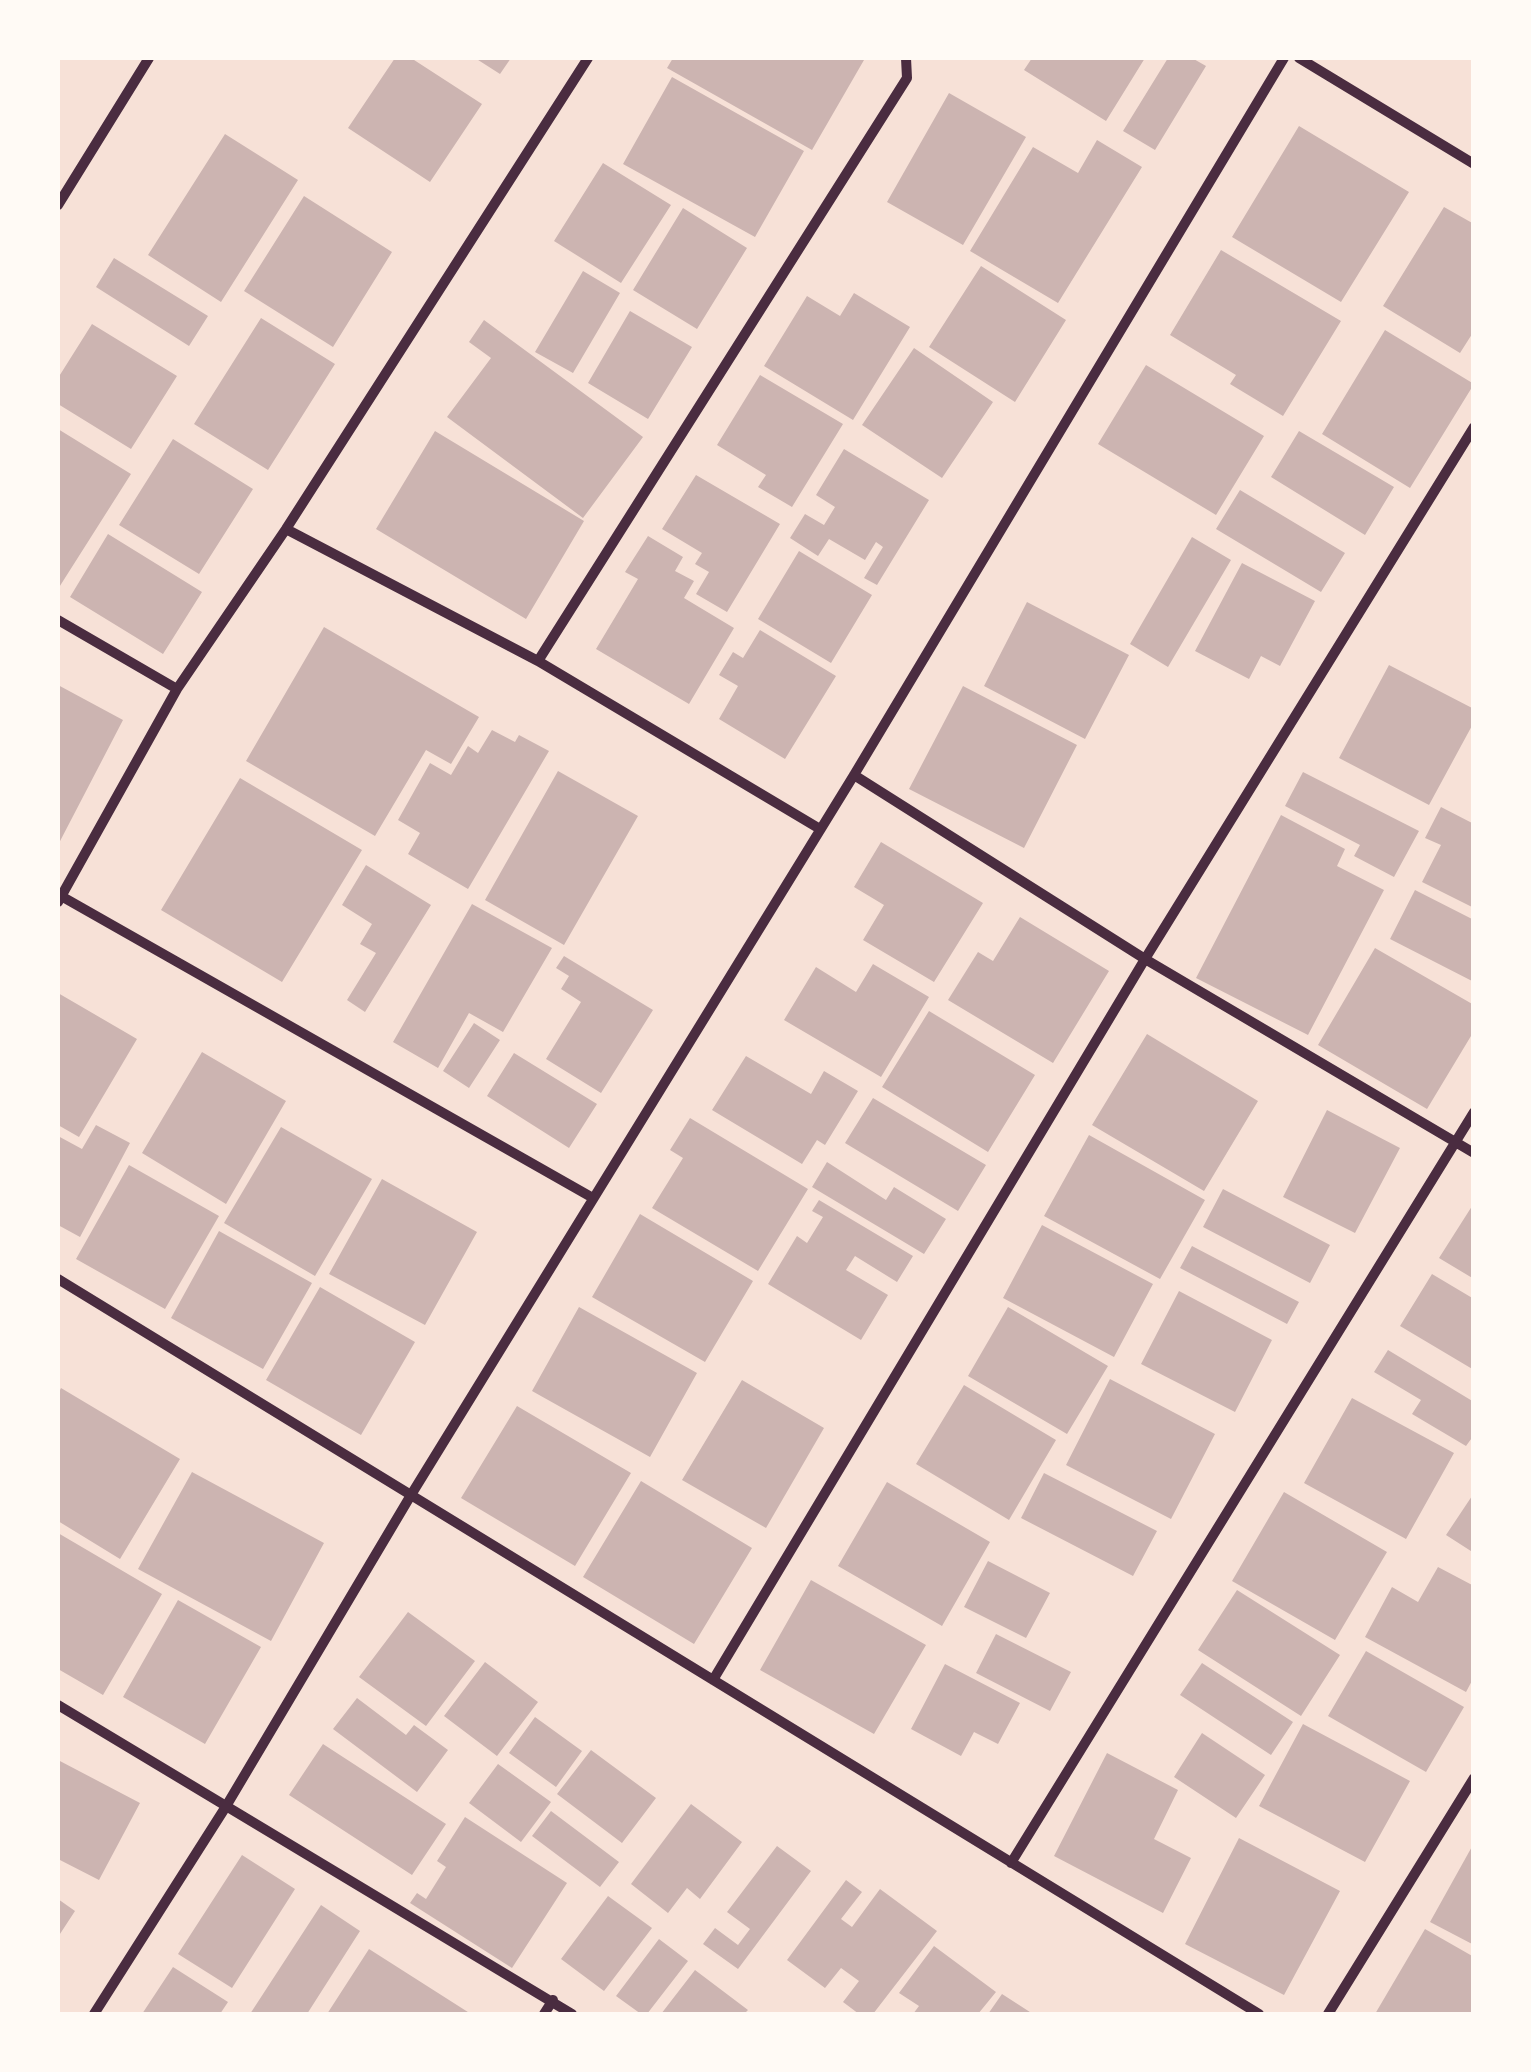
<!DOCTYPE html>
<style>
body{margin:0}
#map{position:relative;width:1531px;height:2072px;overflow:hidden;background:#f7e1d7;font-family:Ubuntu,sans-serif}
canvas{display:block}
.frame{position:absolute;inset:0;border:60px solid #fffaf5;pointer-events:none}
</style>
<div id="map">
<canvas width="1531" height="2072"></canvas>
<div class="frame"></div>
</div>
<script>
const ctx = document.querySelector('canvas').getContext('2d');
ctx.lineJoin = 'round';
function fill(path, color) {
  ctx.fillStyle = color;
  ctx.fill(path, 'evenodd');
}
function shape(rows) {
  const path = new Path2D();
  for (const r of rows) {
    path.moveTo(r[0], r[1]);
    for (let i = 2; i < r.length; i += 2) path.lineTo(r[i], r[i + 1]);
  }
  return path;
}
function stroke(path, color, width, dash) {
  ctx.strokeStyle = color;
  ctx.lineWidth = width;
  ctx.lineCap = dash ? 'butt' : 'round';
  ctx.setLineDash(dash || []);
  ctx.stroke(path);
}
fill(shape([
 [395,58,411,58,482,104,430,182,348,128],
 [475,58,511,58,500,74],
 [673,58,860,58,864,60,812,150,667,68],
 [1032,58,1145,58,1106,121,1024,70],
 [1168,58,1192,58,1206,66,1155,150,1123,131],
 [672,77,804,151,755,237,623,164],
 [949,93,1026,137,963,245,887,202],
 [1299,126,1409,192,1341,302,1232,237],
 [225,134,298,180,221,302,148,255],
 [1097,140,1142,167,1058,303,970,251,1033,147,1078,173],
 [603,163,671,205,621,283,554,241],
 [304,196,392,252,333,347,244,291],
 [1444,207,1474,224,1474,331,1460,353,1383,306],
 [683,208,747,248,697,329,633,290],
 [1221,250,1341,321,1283,416,1230,384,1236,375,1170,335],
 [114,258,208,316,189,346,96,287],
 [981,266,1066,320,1015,402,929,347],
 [583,271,620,293,573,373,535,352],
 [854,293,910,327,853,420,764,366,807,296,840,316],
 [630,311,692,347,648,419,588,383],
 [261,318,335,364,268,470,194,424],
 [484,320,643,437,583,518,447,417,491,358,469,342],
 [92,324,177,376,131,449,58,404,58,378],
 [1385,330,1474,384,1410,488,1322,434],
 [914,348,993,402,942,478,862,425],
 [1146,365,1264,436,1216,515,1098,444],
 [760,375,843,424,792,507,758,487,766,475,717,445],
 [58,429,131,474,58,589],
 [435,431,584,521,526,619,376,529],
 [1299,431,1394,487,1365,535,1271,477],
 [173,439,253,489,199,574,119,525],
 [844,449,929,500,877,585,864,578,883,547,876,542,865,560,829,539,818,556,790,538,805,514,824,525,835,507,816,495],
 [696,475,780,524,727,612,696,594,709,572,695,564,702,553,662,529],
 [1240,490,1345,553,1321,592,1216,529],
 [108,534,202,592,163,654,70,597],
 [648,536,683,557,675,571,694,581,684,598,734,628,689,704,596,649,638,579,625,572],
 [1192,537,1231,560,1168,667,1130,644],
 [799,551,872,595,831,663,758,619],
 [1242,563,1315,601,1280,666,1261,656,1249,679,1195,651],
 [1027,602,1129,655,1085,739,984,686],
 [324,627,479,717,451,764,426,750,375,836,246,761],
 [760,630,836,676,785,759,719,719,738,686,719,675,733,652,743,658],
 [1389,665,1474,709,1474,722,1429,805,1339,758],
 [58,685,123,720,58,845],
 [963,686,1077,745,1024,848,909,789],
 [492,730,515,742,519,735,549,751,468,889,408,854,420,833,398,820,430,763,451,775,468,746,478,753],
 [558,771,638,816,564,945,485,900],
 [1303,772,1419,831,1394,877,1354,856,1360,845,1285,806],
 [240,778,362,850,282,982,161,910],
 [1441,807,1474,824,1474,908,1422,882,1441,845,1425,838],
 [1281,815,1345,849,1337,866,1384,890,1308,1035,1196,978],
 [881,842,983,903,934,982,863,940,884,905,854,887],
 [366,865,431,905,365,1012,347,1000,376,953,360,944,372,924,342,905],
 [1415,890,1474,920,1474,982,1390,939],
 [472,904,552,948,503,1032,469,1013,438,1068,393,1042],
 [1020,917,1109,971,1053,1063,948,1000,978,952,993,961],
 [1375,948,1474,1005,1474,1031,1427,1109,1318,1045],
 [564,956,653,1010,601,1093,546,1059,581,1002,561,989,569,976,556,968],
 [873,964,929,997,881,1077,784,1020,816,967,856,992],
 [58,993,137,1039,79,1137,58,1125],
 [929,1011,1035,1075,988,1152,882,1087],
 [474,1023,500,1040,469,1088,443,1071],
 [1147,1034,1258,1101,1204,1191,1092,1125],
 [202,1052,286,1101,226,1204,142,1153],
 [514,1053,597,1104,569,1148,487,1096],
 [746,1056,811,1094,824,1071,858,1091,825,1145,817,1140,802,1164,712,1110],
 [873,1098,986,1165,958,1211,845,1143],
 [1327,1110,1400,1148,1355,1233,1283,1197],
 [690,1118,808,1189,758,1271,652,1208,683,1158,670,1150],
 [96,1125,130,1143,80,1237,58,1225,58,1136,82,1149],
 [281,1127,372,1179,315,1276,224,1223],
 [1089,1135,1205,1200,1160,1279,1044,1216],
 [827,1162,886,1200,894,1187,946,1219,924,1254,812,1187],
 [129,1165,219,1216,165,1309,76,1259],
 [382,1179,477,1232,425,1325,329,1274],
 [1223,1189,1330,1245,1310,1283,1203,1227],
 [819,1200,913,1256,897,1282,855,1256,846,1270,888,1295,861,1340,768,1284,797,1236,807,1243,823,1217,812,1211],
 [1474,1203,1474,1279,1439,1258],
 [640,1214,753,1281,705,1362,592,1297],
 [1042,1225,1153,1284,1114,1357,1003,1298],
 [219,1231,312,1283,263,1369,171,1318],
 [1192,1246,1299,1302,1287,1324,1180,1268],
 [1432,1274,1474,1299,1471,1331,1474,1332,1474,1370,1400,1326],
 [320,1287,415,1342,361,1435,266,1380],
 [1179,1291,1272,1340,1235,1412,1141,1364],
 [579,1307,697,1373,650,1457,532,1391],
 [1008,1307,1108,1366,1067,1434,968,1376],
 [1388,1350,1474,1402,1474,1435,1466,1446,1412,1414,1421,1400,1374,1372],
 [1110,1379,1215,1434,1171,1519,1066,1465],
 [742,1380,824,1428,766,1528,682,1480],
 [964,1385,1056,1440,1009,1520,916,1464],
 [61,1388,180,1459,120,1559,58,1521,58,1394],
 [1352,1398,1454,1453,1406,1539,1304,1483],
 [517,1406,631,1473,575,1566,461,1498],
 [192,1472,324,1543,271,1641,138,1569],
 [1044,1473,1157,1531,1133,1576,1021,1518],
 [641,1481,752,1548,694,1644,583,1577],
 [887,1482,990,1542,942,1626,838,1566],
 [1284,1492,1387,1552,1335,1640,1232,1581],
 [1474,1493,1474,1553,1446,1535],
 [58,1533,162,1594,103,1695,58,1669],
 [988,1561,1050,1593,1026,1638,964,1607],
 [1438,1567,1474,1586,1474,1677,1466,1692,1365,1637,1392,1587,1418,1602],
 [811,1580,926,1645,874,1734,760,1670],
 [1237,1590,1340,1655,1301,1716,1198,1650],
 [178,1600,261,1647,205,1744,123,1697],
 [408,1612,475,1661,426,1726,359,1677],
 [996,1634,1071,1672,1050,1711,976,1673],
 [1366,1651,1464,1707,1426,1772,1328,1716],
 [485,1662,538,1702,497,1756,444,1716],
 [1202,1663,1293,1722,1271,1755,1180,1695],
 [945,1664,1020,1703,998,1744,974,1732,961,1756,911,1729],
 [357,1698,406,1735,414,1725,448,1750,417,1792,333,1729],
 [535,1717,582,1751,556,1787,509,1753],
 [1303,1724,1410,1781,1365,1862,1259,1806],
 [1202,1733,1265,1775,1236,1818,1174,1777],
 [323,1744,446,1824,412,1875,289,1795],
 [591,1750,656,1798,622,1843,557,1794],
 [1107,1753,1178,1790,1154,1839,1191,1858,1163,1913,1054,1856],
 [58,1760,140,1803,99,1880,58,1859],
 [498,1764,551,1802,521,1842,469,1803],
 [691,1804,742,1842,700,1899,687,1888,668,1913,631,1884],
 [551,1811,619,1862,600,1887,532,1836],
 [465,1817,567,1883,512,1968,410,1903,417,1893,426,1899,446,1867,437,1861],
 [1239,1838,1340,1891,1284,1995,1185,1944],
 [1474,1843,1474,1945,1430,1922],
 [777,1846,811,1871,738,1969,703,1944,715,1928,738,1945,750,1929,727,1912],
 [242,1855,295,1889,232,1988,178,1954],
 [846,1880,862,1892,841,1919,852,1927,880,1889,937,1931,873,2014,859,2014,843,2002,859,1981,841,1968,825,1988,787,1960],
 [608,1896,652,1928,604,1991,561,1959],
 [58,1899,75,1911,58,1937],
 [321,1905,360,1931,307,2014,250,2014],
 [1425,1929,1474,1957,1474,2014,1375,2014],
 [659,1939,688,1961,647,2014,641,2014,616,1996],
 [934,1946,996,1992,978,2014,913,2014,919,2006,899,1993],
 [369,1949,471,2014,327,2014],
 [173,1967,228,2002,220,2014,142,2014],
 [695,1970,748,2010,744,2014,661,2014],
 [1002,1994,1033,2014,988,2014]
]), '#ccb4b1');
stroke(shape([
 [1299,58,1474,164],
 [58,205,149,58],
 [286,529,538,661,820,829],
 [58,620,177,689],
 [538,661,907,78,906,58],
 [854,775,1145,959,1474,1153],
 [61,896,593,1198],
 [58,902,177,689,286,529,588,58],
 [58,1279,1259,2014],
 [713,1680,1145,959,1474,427],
 [58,1705,572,2014],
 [1011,1863,1474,1112],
 [94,2014,225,1808,411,1495,854,775,1284,58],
 [544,2014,553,2000],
 [1328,2014,1474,1778]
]), '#4a2c40', 10);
</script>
